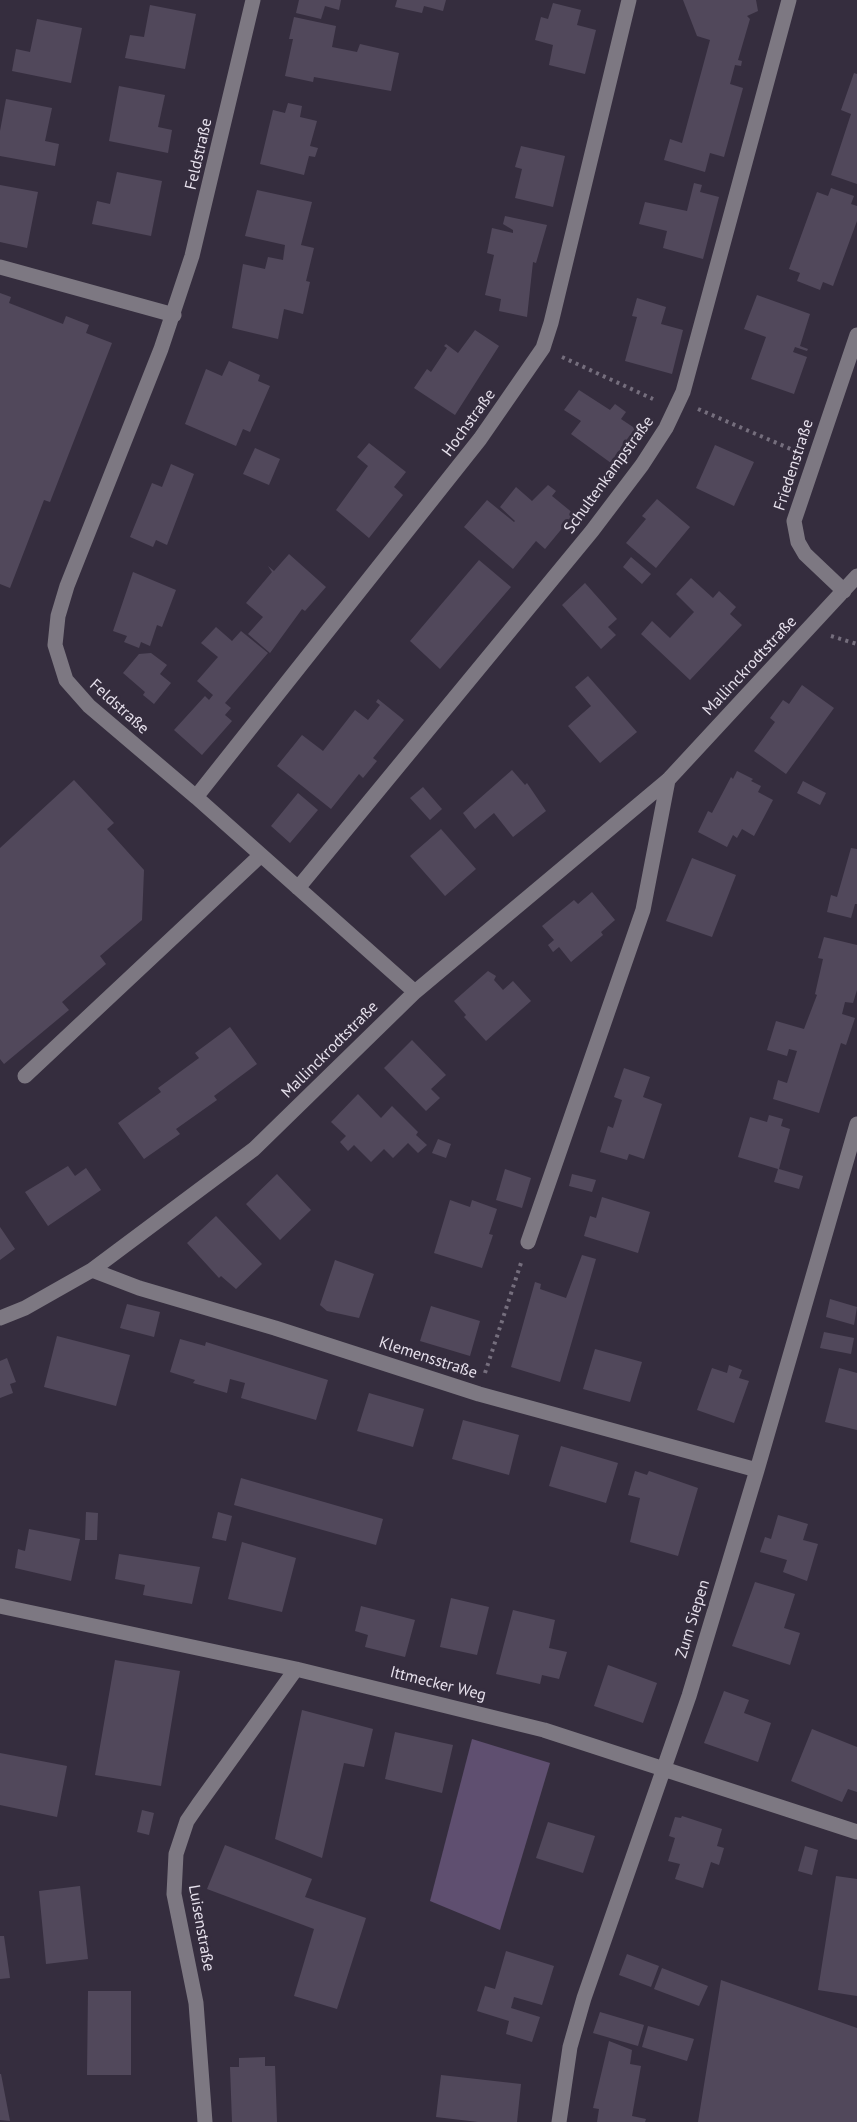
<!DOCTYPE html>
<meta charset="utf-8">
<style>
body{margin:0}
canvas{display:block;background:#352d3e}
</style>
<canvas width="857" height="2122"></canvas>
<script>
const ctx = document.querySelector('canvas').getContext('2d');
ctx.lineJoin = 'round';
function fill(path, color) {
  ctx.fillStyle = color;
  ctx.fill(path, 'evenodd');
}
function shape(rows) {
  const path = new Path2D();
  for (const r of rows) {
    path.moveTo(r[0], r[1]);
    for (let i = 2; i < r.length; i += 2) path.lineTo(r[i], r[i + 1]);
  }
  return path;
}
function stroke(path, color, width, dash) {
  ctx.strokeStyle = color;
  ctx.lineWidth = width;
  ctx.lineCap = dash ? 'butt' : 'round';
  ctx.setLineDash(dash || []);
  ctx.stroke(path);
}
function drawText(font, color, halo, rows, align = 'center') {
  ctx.font = font + ' "PT Sans",sans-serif';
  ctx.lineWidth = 6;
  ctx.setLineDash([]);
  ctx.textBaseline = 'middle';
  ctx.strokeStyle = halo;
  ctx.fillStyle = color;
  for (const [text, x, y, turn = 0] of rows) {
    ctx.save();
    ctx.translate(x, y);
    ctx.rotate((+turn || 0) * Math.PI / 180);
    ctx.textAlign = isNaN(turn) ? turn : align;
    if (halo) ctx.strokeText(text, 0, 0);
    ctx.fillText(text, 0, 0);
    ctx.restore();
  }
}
fill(shape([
 [472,1739,550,1763,500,1930,430,1901]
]), '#5f4f70');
fill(shape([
 [299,0,341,0,339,10,325,6,321,19,296,13],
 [397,0,446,0,443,11,424,6,422,13,395,7],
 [683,0,756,0,758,11,747,16,750,19,738,60,742,61,741,66,735,65,730,84,743,88,724,157,710,153,705,172,664,160,670,139,682,143,710,40,697,36],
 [553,3,581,10,577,25,596,30,585,74,549,65,553,45,535,40,541,17,548,19],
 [150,5,196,14,185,69,125,58,130,35,144,37],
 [294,17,336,26,332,47,357,52,360,44,399,53,391,91,314,77,313,82,285,76,293,39,289,39],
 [37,19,82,28,71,83,12,71,16,49,30,52],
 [854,73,857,74,857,184,831,175,851,114,841,110],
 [119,86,165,95,158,127,172,130,168,153,109,141],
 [6,99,52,108,45,141,59,144,55,166,0,156,0,131],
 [288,103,302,106,300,117,317,121,310,146,318,148,315,157,309,156,304,175,260,164,273,110,285,113],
 [521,146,565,156,553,207,515,198,522,169,515,167],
 [117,172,162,181,151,236,92,224,97,201,110,204],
 [694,183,702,185,700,192,719,197,703,259,663,248,667,231,639,224,645,202,687,211],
 [0,185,38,192,27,248,0,242],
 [831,188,854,196,851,204,857,206,857,221,833,286,823,282,820,290,797,281,800,273,789,269,817,192,828,196],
 [257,190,312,202,301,245,314,248,306,281,310,282,303,314,284,309,278,339,232,328,243,264,265,269,268,257,283,260,285,245,245,236],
 [505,216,547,225,536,263,533,262,527,317,499,311,501,299,485,295,494,255,487,253,492,228,513,233,513,230,503,224],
 [0,293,11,297,9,303,63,324,66,316,89,325,86,333,112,343,50,502,44,500,10,588,0,584],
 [757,295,810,314,800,346,808,349,807,351,795,347,793,352,807,357,794,394,751,379,766,337,744,329],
 [637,298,666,307,661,324,683,330,672,374,625,361,637,317,632,316],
 [475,330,499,346,455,415,414,388,427,369,431,372,447,348,444,346,446,344,458,353],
 [229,361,260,375,258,381,270,386,250,432,243,429,236,446,185,424,206,369,222,376],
 [579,390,610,410,615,404,626,412,621,419,636,429,611,463,571,434,581,421,564,410],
 [369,443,406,472,394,487,403,495,369,538,336,510,368,466,357,457],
 [715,445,754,462,734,506,696,488],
 [255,448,280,459,269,485,243,474],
 [171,464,194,474,167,545,156,540,153,547,130,537,152,483,162,487],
 [548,485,556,491,552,496,574,514,545,549,536,541,513,569,464,527,487,500,514,522,515,521,500,507,516,487,532,501],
 [657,499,690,527,656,568,626,543,646,519,642,516],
 [289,554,326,587,305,611,302,609,270,653,248,634,263,617,246,603,272,572,268,566,274,571],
 [631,557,651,574,642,584,623,567],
 [479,560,511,587,440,669,410,641],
 [133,572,176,590,162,627,157,625,150,646,141,642,139,648,124,642,127,636,113,631],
 [691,578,713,598,719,591,736,607,730,614,742,625,690,680,641,634,652,621,670,638,694,612,676,594],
 [585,583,617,619,608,627,616,635,601,649,562,605],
 [216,627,232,641,241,631,268,653,225,703,231,708,225,715,232,721,202,755,174,730,205,696,209,700,213,695,197,681,218,657,201,643],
 [151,653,167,665,160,674,171,683,154,704,143,695,145,692,123,673,139,654],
 [588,676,637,732,600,763,568,726,591,706,575,687],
 [802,685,834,708,786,774,754,751,775,722,770,718,783,700,789,704],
 [378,699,404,720,373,758,377,761,363,778,359,774,331,809,277,766,302,735,323,751,355,710,368,720,380,705,376,702],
 [512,770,525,785,527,783,546,811,513,837,494,813,475,829,463,813],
 [737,771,753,779,751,781,761,786,758,792,773,800,754,836,742,829,737,838,733,835,727,847,698,832,708,811,712,813,731,777,733,779],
 [74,780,114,823,107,829,144,870,142,920,100,956,106,964,62,1002,69,1010,4,1064,0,1059,0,848],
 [803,781,826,793,820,805,797,793],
 [423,787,442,809,430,820,410,798],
 [298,793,318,810,290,843,271,826],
 [441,829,476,869,445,896,410,856],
 [851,848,857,849,857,904,855,904,851,918,827,912,831,895,837,897],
 [692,858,736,875,712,937,666,921],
 [592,892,615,920,601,932,603,935,571,962,559,947,553,952,548,945,554,940,542,926,574,900,578,904],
 [824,937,857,945,857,990,853,1003,845,1002,842,1014,855,1018,846,1045,841,1043,819,1113,773,1099,778,1080,787,1083,797,1051,789,1049,787,1056,767,1050,776,1021,804,1029,817,995,815,994,823,959,818,958],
 [488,971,496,976,494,980,503,990,513,981,531,1001,486,1041,464,1017,466,1015,454,1001],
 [230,1027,257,1064,214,1096,217,1100,176,1129,180,1134,144,1159,118,1123,161,1092,158,1088,199,1058,195,1053],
 [412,1040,446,1075,431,1089,440,1098,426,1111,384,1068],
 [624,1068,650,1077,643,1097,662,1104,644,1159,629,1154,627,1160,600,1152,608,1126,613,1128,622,1100,614,1097],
 [358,1094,381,1118,392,1106,418,1132,416,1135,427,1145,418,1153,408,1143,393,1158,384,1149,371,1162,354,1145,348,1151,340,1142,346,1136,331,1122],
 [769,1115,783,1119,781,1126,790,1129,779,1169,803,1176,799,1189,774,1182,778,1169,738,1157,750,1117,767,1122],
 [438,1139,451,1144,446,1158,432,1153],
 [68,1166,75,1176,86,1168,101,1190,48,1226,25,1192],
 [505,1169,531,1178,522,1208,496,1200],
 [277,1174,311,1210,280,1240,246,1204],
 [572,1174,596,1180,592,1192,569,1186],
 [602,1197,650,1212,638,1253,584,1236,590,1216,596,1218],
 [450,1200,470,1207,472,1200,497,1209,489,1234,493,1235,482,1268,434,1253],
 [216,1216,262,1264,236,1289,221,1276,219,1278,187,1243],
 [0,1227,15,1249,0,1260],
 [582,1255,596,1259,560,1382,511,1367,535,1282,541,1284,540,1289,566,1298],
 [335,1260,374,1274,359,1318,327,1311,320,1305],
 [830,1299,857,1307,854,1325,826,1317],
 [127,1304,160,1312,154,1337,120,1328],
 [431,1306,480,1321,470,1356,420,1341],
 [824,1332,854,1338,851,1354,820,1348],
 [57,1336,130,1355,116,1406,44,1387],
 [180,1339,205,1346,206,1342,328,1380,316,1420,241,1398,245,1383,230,1379,227,1393,193,1383,195,1380,170,1372],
 [595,1349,642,1362,630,1402,583,1389],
 [7,1358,16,1382,10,1384,13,1393,0,1398,0,1361],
 [729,1365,742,1370,739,1378,749,1381,734,1423,697,1410,712,1368,727,1373],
 [839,1368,857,1373,857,1430,825,1422],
 [369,1393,424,1409,413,1447,357,1431],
 [463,1420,519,1435,509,1475,452,1459],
 [561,1446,618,1463,606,1503,549,1486],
 [635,1471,647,1475,649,1471,698,1488,678,1556,630,1542,640,1498,628,1495],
 [241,1478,383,1519,376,1545,234,1505],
 [86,1512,98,1513,97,1540,85,1540],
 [218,1512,232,1516,226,1541,212,1538],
 [778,1515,808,1524,803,1540,818,1544,807,1581,783,1572,787,1560,760,1552,765,1537,771,1539],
 [29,1529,80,1539,71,1581,15,1568,18,1549,25,1551],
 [242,1542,296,1558,282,1612,228,1599],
 [119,1554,200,1567,192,1604,143,1595,145,1585,115,1579],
 [755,1582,795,1594,784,1628,800,1633,790,1665,732,1646],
 [451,1598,489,1607,477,1655,440,1647],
 [361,1606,415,1620,405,1657,365,1647,368,1635,355,1631],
 [513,1610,555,1620,549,1648,567,1652,559,1679,542,1675,540,1684,496,1674],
 [115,1660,180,1671,161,1786,95,1775],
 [608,1665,657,1683,643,1723,594,1706],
 [724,1691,749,1700,744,1713,771,1723,758,1762,704,1743],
 [302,1710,373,1729,364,1767,344,1763,322,1858,275,1839],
 [812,1729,857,1747,857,1792,848,1789,842,1802,791,1781],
 [395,1732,453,1745,442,1793,385,1779],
 [0,1753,67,1766,57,1817,0,1805],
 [142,1810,154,1813,149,1835,137,1832],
 [682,1816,722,1829,717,1846,724,1848,719,1865,711,1862,703,1888,675,1879,680,1864,668,1861,675,1838,669,1836,675,1817,681,1818],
 [548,1822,595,1836,583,1873,536,1858],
 [225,1845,312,1879,305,1897,366,1918,337,2009,294,1996,314,1929,207,1889],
 [805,1846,818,1850,812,1875,798,1871],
 [836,1876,857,1879,857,1996,818,1990],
 [80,1886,88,1959,46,1964,39,1891],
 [0,1936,4,1936,10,1978,0,1979],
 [506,1951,554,1966,542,2005,514,1997,511,2008,540,2017,532,2042,506,2034,509,2021,477,2011,485,1986,495,1989],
 [627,1954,659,1966,651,1987,619,1975],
 [662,1968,708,1986,699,2006,654,1989],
 [721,1980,857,2028,857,2122,698,2122],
 [88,1991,131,1991,131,2075,87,2075],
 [600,2012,644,2025,638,2046,593,2033],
 [648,2026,694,2039,687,2061,642,2047],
 [609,2041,632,2050,630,2064,641,2066,632,2116,646,2119,645,2122,597,2122,599,2109,593,2108],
 [265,2057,265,2066,275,2066,277,2122,232,2122,230,2067,239,2067,239,2058],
 [0,2074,1,2074,10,2121,0,2120],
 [441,2075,521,2084,517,2122,478,2122,436,2117]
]), '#51485b');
stroke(shape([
 [562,357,653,399],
 [698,409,793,450],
 [831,636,857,644],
 [485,1373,521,1263]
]), '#756e7d', 4, [3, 4.5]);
stroke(shape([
 [253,0,192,256,161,349,67,586,58,616,55,645,66,680,89,706,196,797,415,992],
 [0,267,174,315],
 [844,591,805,554,798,542,794,521,857,335],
 [196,797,480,439,543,348,551,323,629,0],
 [298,888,592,531,642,465,666,428,683,392,789,0],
 [25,1076,261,855],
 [528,1242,643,910,668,780],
 [92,1270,139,1288,275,1328,479,1394,757,1470],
 [0,1318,25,1308,92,1270,254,1149,415,992,668,780,857,576],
 [0,1606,296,1669,544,1730,857,1832],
 [205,2122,196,2003,174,1894,176,1854,187,1821,198,1805,296,1669],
 [559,2122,570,2047,584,1998,689,1696,757,1470,857,1124]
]), '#7d7882', 15);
drawText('16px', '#e6e0ec', '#352d3e', [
 ["Feldstraße",199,154,-77],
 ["Hochstraße",469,423,-54],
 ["Friedenstraße",794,465,-72],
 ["Schultenkampstraße",609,475,-54],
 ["Mallinckrodtstraße",750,666,-47],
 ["Feldstraße",119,707,42],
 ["Mallinckrodtstraße",330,1050,-45],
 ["Klemensstraße",428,1358,18],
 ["Zum Siepen",693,1619,-73],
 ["Ittmecker Weg",438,1684,14],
 ["Luisenstraße",201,1928,80]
]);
</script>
